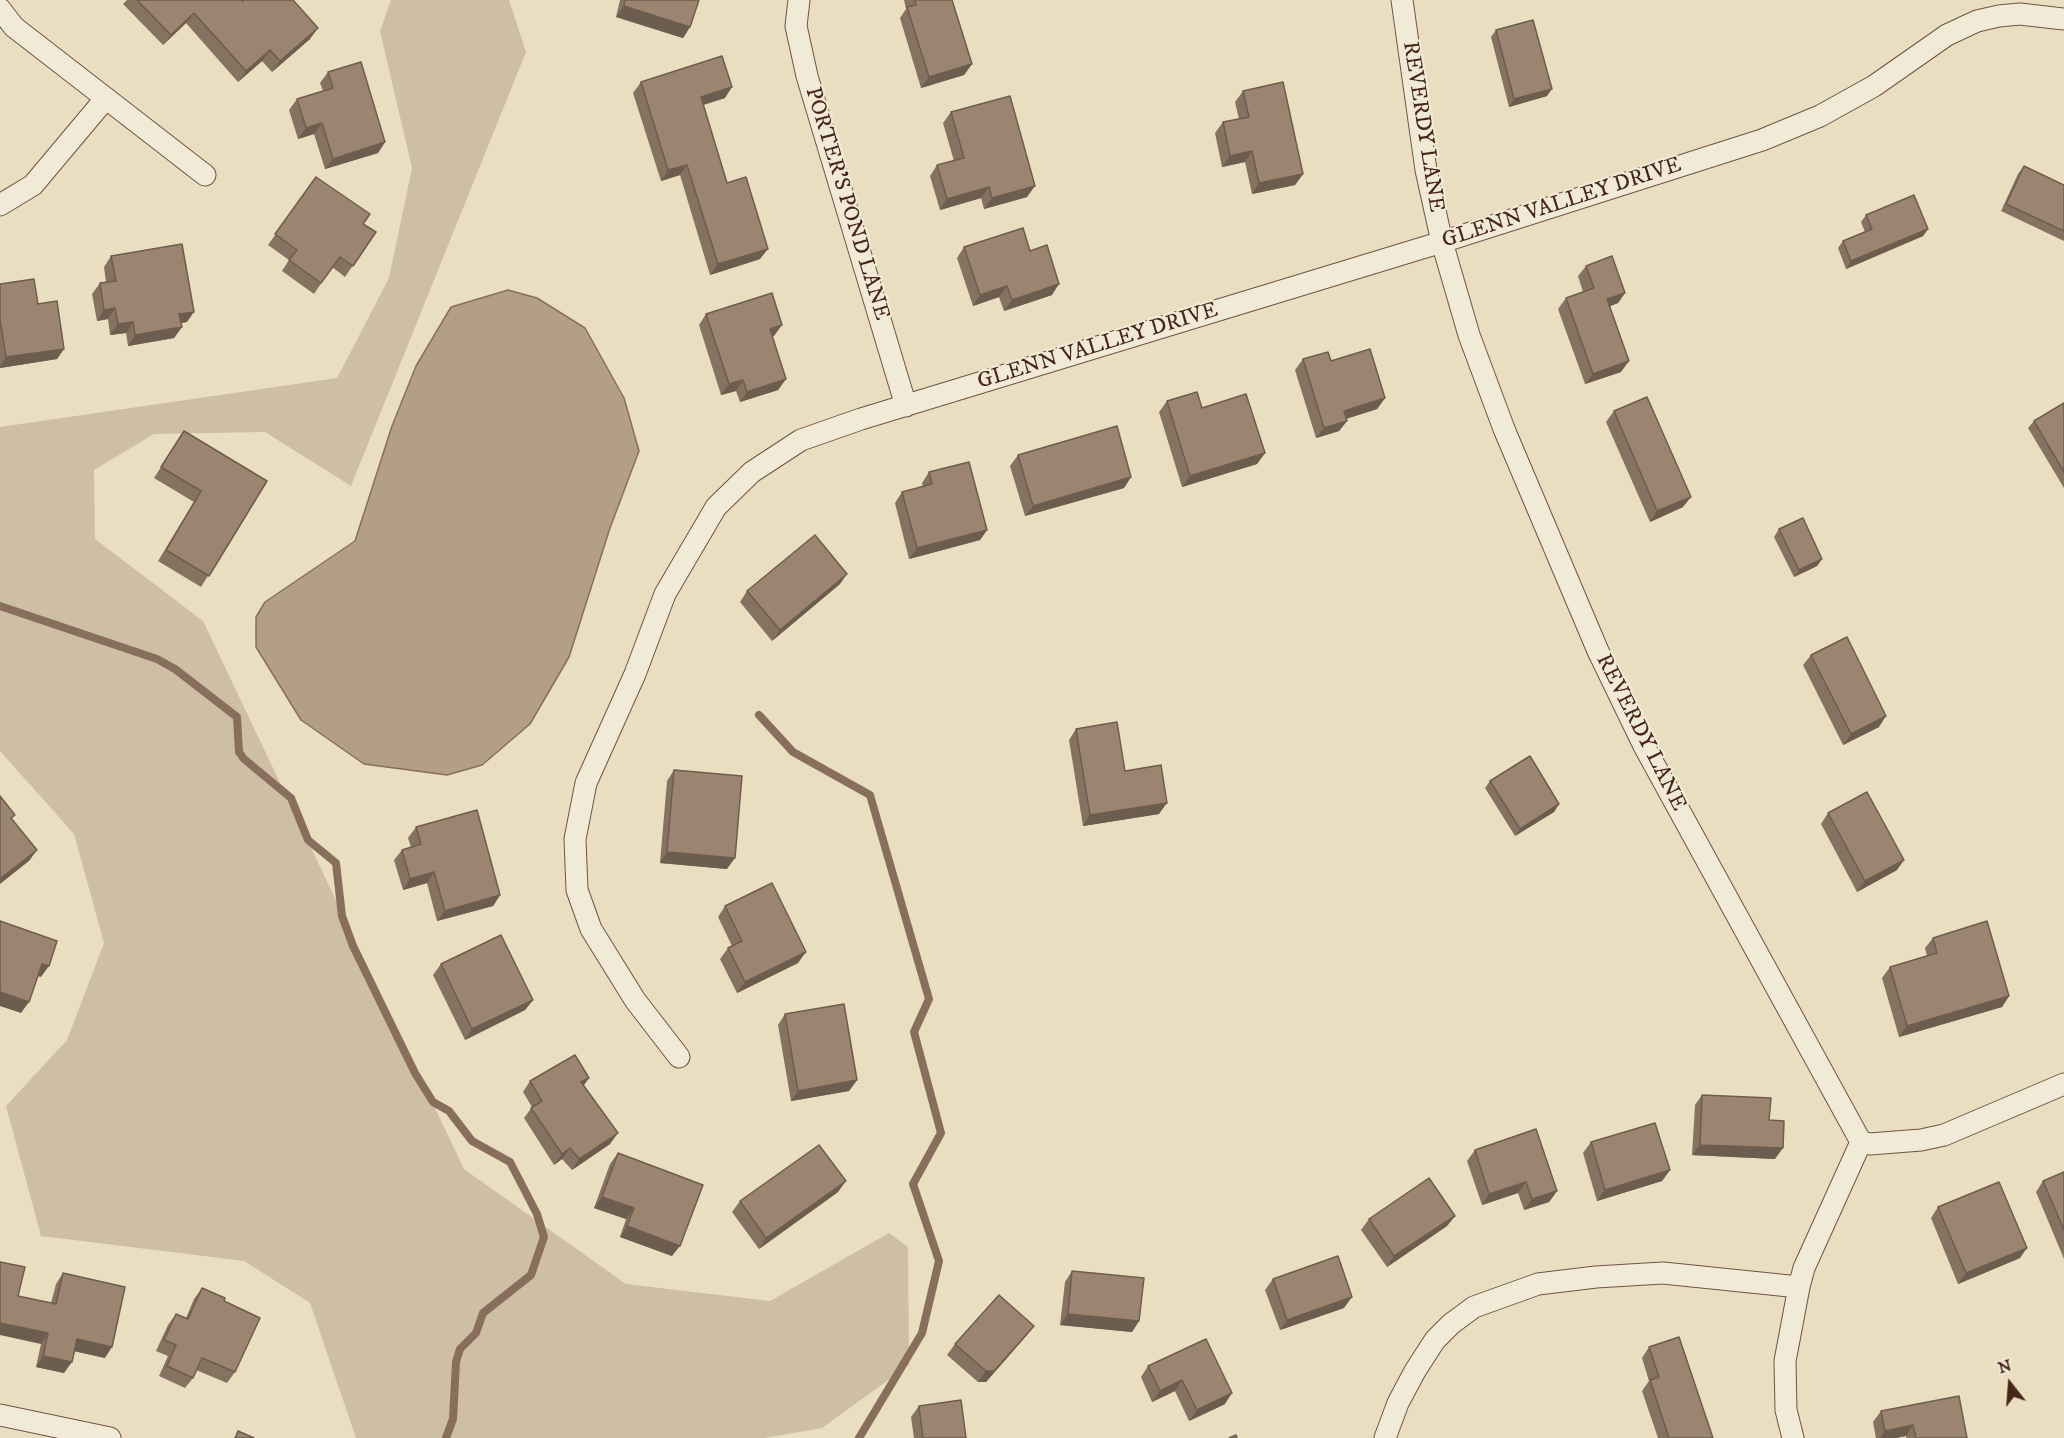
<!DOCTYPE html>
<style>
body{margin:0}
#map{position:relative;width:2064px;height:1438px;overflow:hidden;background:#eadec1;font-family:"IM FELL DW Pica",serif}
canvas{display:block}
.north{position:absolute;left:1980px;top:1354px;width:60px;height:60px;-webkit-text-stroke:4px #f1ead7;paint-order:stroke;rotate:343deg;font-size:16px;font-weight:700;line-height:24px;text-align:center;color:#482519}
.north::after{content:'';display:block;margin:auto;width:21px;height:27px;background:#482519;clip-path:polygon(50% 0,100% 100%,50% 72%,0 100%)}
</style>
<div id="map">
<canvas width="2064" height="1438"></canvas>
<div class="north">N</div>
</div>
<script>
const ctx = document.querySelector('canvas').getContext('2d');
ctx.lineJoin = 'round';
function fill(path, color) {
  ctx.fillStyle = color;
  ctx.fill(path, 'evenodd');
}
function shape(rows) {
  const path = new Path2D();
  for (const r of rows) {
    path.moveTo(r[0], r[1]);
    for (let i = 2; i < r.length; i += 2) path.lineTo(r[i], r[i + 1]);
  }
  return path;
}
function stroke(path, color, width, dash) {
  ctx.strokeStyle = color;
  ctx.lineWidth = width;
  ctx.lineCap = dash ? 'butt' : 'round';
  ctx.setLineDash(dash || []);
  ctx.stroke(path);
}
function drawText(font, color, halo, rows, align = 'center') {
  ctx.font = font + ' "IM FELL DW Pica",serif';
  ctx.lineWidth = 4.5;
  ctx.setLineDash([]);
  ctx.textBaseline = 'middle';
  ctx.strokeStyle = halo;
  ctx.fillStyle = color;
  for (const [text, x, y, turn = 0] of rows) {
    ctx.save();
    ctx.translate(x, y);
    ctx.rotate((+turn || 0) * Math.PI / 180);
    ctx.textAlign = isNaN(turn) ? turn : align;
    if (halo) ctx.strokeText(text, 0, 0);
    ctx.fillText(text, 0, 0);
    ctx.restore();
  }
}
fill(shape([
 [391,0,509,0,526,52,351,486,265,432,154,434,94,470,95,539,203,621,464,1169,626,1284,770,1301,889,1233,908,1247,909,1365,822,1428,765,1438,356,1438,310,1303,244,1261,41,1236,6,1106,67,1040,104,943,74,834,0,751,0,427,337,378,389,278,412,168,380,31]
]), '#cebfa4');
const water = shape([
 [508,290,537,298,585,328,624,398,639,451,610,528,569,657,530,724,482,765,447,775,364,764,301,720,256,647,256,617,265,602,355,541,392,426,416,366,451,307,508,290]
]);
fill(water, '#b39f88');
stroke(water, '#886e5c', 1.5);
stroke(shape([
 [0,606,157,659,175,669,237,717,239,752,244,759,291,798,308,840,336,863,342,916,353,946,415,1073,433,1102,449,1111,472,1141,510,1162,537,1214,544,1237,531,1275,483,1313,476,1333,460,1349,456,1362,453,1419,446,1438],
 [759,715,793,752,870,795,929,999,914,1032,941,1133,913,1184,939,1261,922,1333,859,1438]
]), '#886e5c', 8);
const minor = shape([
 [799,0,796,26,807,76,906,406],
 [1402,0,1426,170,1442,242,1469,335,1504,429,1598,651,1644,746,1861,1142,1804,1268,1799,1287,1785,1361,1786,1410,1793,1438],
 [0,9,14,27,205,175],
 [0,205,33,185,106,98],
 [679,1057,635,1000,591,929,577,890,575,839,586,783,635,674,665,594,716,507,752,472,801,440,861,419,1442,242,1762,140,1820,116,1874,86,1947,35,1977,21,1999,16,2020,14,2064,19],
 [1861,1142,1870,1144,1921,1140,1944,1135,2064,1084],
 [0,1415,110,1438],
 [1385,1438,1398,1403,1415,1371,1435,1340,1451,1324,1474,1307,1538,1284,1596,1277,1663,1273,1799,1287]
]);
stroke(minor, '#705343', 23);
stroke(minor, '#f1ead7', 21);
fill(shape([
 [127,0,241,0,310,39,272,72,262,61,238,82,186,23,163,45,123,4],
 [620,0,699,0,690,27,683,38,616,17],
 [904,0,952,0,972,64,964,75,921,88,900,18,906,9],
 [1496,30,1547,96,1509,107,1491,37],
 [328,72,385,142,378,153,325,169,314,134,298,139,289,110,297,99,323,91,320,83],
 [641,82,725,98,703,105,727,183,760,259,710,275,680,175,661,181,633,93],
 [1243,91,1303,174,1295,185,1252,194,1245,162,1222,167,1215,133,1223,122,1239,119,1235,102],
 [951,112,1027,197,984,209,981,198,940,210,930,176,937,165,954,161,943,123],
 [2024,166,2064,185,2064,241,2001,211,2018,174],
 [316,177,363,224,376,232,345,277,332,267,314,294,282,271,289,260,268,245],
 [1866,215,1928,229,1923,236,1846,269,1838,248,1843,241,1865,232,1861,222],
 [964,247,1030,251,1052,295,1004,311,999,297,973,306,957,258],
 [111,256,187,322,181,323,182,327,174,338,128,346,126,333,110,335,108,319,97,321,92,294,100,283,106,282,104,267],
 [1586,266,1625,293,1618,303,1610,306,1621,372,1585,384,1558,309,1566,298,1583,292,1578,276],
 [0,284,38,304,64,349,57,359,0,368],
 [706,314,774,336,772,336,786,379,778,390,740,402,736,391,721,395,699,325],
 [1303,359,1331,361,1385,398,1377,409,1346,419,1347,421,1339,431,1316,438,1295,370],
 [1167,401,1202,408,1265,453,1257,464,1182,487,1159,412],
 [2064,403,2064,488,2028,428,2034,421],
 [1614,411,1683,507,1650,522,1606,422],
 [184,431,267,481,201,587,158,561,194,502,154,478],
 [1018,455,1131,477,1124,488,1025,516,1010,466],
 [929,472,987,530,980,540,909,559,895,503,902,492,923,487,922,483],
 [1779,529,1822,559,1817,566,1794,577,1774,537],
 [840,584,772,641,740,602,747,591],
 [1811,655,1879,727,1843,745,1803,665],
 [1076,729,1125,771,1159,814,1083,826,1069,740],
 [674,770,727,869,660,863,667,781],
 [1490,781,1559,804,1554,812,1515,836,1485,788],
 [1828,813,1897,870,1857,892,1821,824],
 [416,827,500,895,493,906,437,921,427,883,403,890,394,860,402,850,411,847,408,838],
 [725,906,798,963,737,993,720,959,728,948,732,946,718,917],
 [1933,938,2009,996,2002,1007,1899,1037,1882,978,1890,967,1927,956,1925,948],
 [441,964,533,1000,525,1010,465,1040,433,975],
 [785,1014,857,1080,849,1091,791,1101,778,1025],
 [589,1078,584,1085,610,1144,572,1170,562,1159,554,1165,524,1118,532,1107,523,1092,530,1081],
 [1702,1095,1769,1120,1775,1159,1692,1155,1695,1105],
 [1591,1142,1670,1170,1662,1181,1597,1201,1583,1153],
 [1475,1150,1557,1191,1549,1202,1524,1210,1518,1193,1482,1205,1467,1161],
 [618,1153,672,1256,620,1237,626,1219,594,1208,610,1164],
 [2064,1172,2064,1259,2036,1192,2043,1181],
 [838,1192,759,1249,732,1212,740,1201],
 [1938,1207,2020,1258,1958,1284,1931,1218],
 [1455,1216,1447,1226,1387,1267,1361,1230,1369,1219],
 [1072,1271,1139,1321,1132,1332,1060,1325,1065,1282],
 [63,1273,105,1358,74,1351,64,1373,36,1367,41,1344,18,1296,51,1303,56,1284],
 [1273,1279,1344,1308,1280,1330,1265,1290],
 [202,1288,224,1301,235,1372,227,1383,196,1370,193,1378,185,1388,159,1376,168,1356,156,1351,168,1325,176,1314,186,1318,194,1299],
 [1034,1326,1026,1336,986,1382,978,1382,947,1355,955,1344],
 [1206,1339,1225,1404,1189,1421,1175,1391,1152,1402,1141,1377,1148,1366],
 [1649,1347,1713,1438,1658,1438,1642,1391,1649,1381,1642,1358],
 [919,1406,966,1438,914,1438,911,1417],
 [1881,1411,1967,1438,1906,1438,1906,1436,1896,1438,1876,1438,1873,1422]
]), '#867260');
fill(shape([
 [624,6,690,27,683,38,616,17],
 [194,13,186,23,163,45,171,35],
 [318,28,310,39,272,72,280,61],
 [270,50,262,61,238,82,246,71],
 [972,64,964,75,921,88,929,77],
 [732,87,725,98,693,108,701,97],
 [1552,89,1547,96,1509,107,1514,99],
 [322,123,314,134,298,139,306,128],
 [385,142,378,153,325,169,333,159],
 [1252,151,1245,162,1222,167,1230,156],
 [687,165,680,175,661,181,668,170],
 [1303,174,1295,185,1252,194,1259,183],
 [1035,186,1027,197,984,209,992,198],
 [989,187,981,198,940,210,947,199],
 [1928,229,1923,236,1846,269,1851,261],
 [768,249,760,259,710,275,718,264],
 [1059,284,1052,295,1004,311,1012,300],
 [1007,286,999,297,973,306,980,295],
 [1625,293,1618,303,1600,310,1607,299],
 [115,308,108,319,97,321,104,310],
 [194,312,187,322,172,325,179,314],
 [133,322,126,333,110,335,118,324],
 [782,325,774,336,762,340,770,329],
 [182,327,174,338,128,346,135,335],
 [64,349,57,359,0,368,0,366,6,357],
 [1629,361,1621,372,1585,384,1593,374],
 [786,379,778,390,740,402,747,392],
 [743,380,736,391,721,395,729,384],
 [1385,398,1377,409,1336,422,1344,411],
 [1347,421,1339,431,1316,438,1324,428],
 [1265,453,1257,464,1182,487,1190,476],
 [1131,477,1124,488,1025,516,1033,506],
 [1691,497,1683,507,1650,522,1657,511],
 [987,530,980,540,909,559,917,548],
 [1822,559,1817,566,1794,577,1799,570],
 [847,574,840,584,772,641,780,630],
 [1886,716,1879,727,1843,745,1851,734],
 [1167,803,1159,814,1083,826,1090,815],
 [1559,804,1554,812,1515,836,1520,829],
 [37,850,29,861,0,884,0,879],
 [667,852,735,858,727,869,660,863],
 [1904,860,1897,870,1857,892,1865,881],
 [434,872,427,883,403,890,410,879],
 [500,895,493,906,437,921,445,911],
 [806,952,798,963,737,993,745,982],
 [42,964,49,966,41,977,34,975],
 [0,992,29,1002,21,1013,0,1006],
 [2009,996,2002,1007,1899,1037,1907,1026],
 [533,1000,525,1010,465,1040,472,1029],
 [589,1078,581,1089,581,1082],
 [857,1080,849,1091,791,1101,798,1091],
 [618,1133,610,1144,572,1170,579,1159],
 [1700,1145,1783,1148,1775,1159,1692,1155],
 [570,1148,562,1159,554,1165,562,1154],
 [1670,1170,1662,1181,1597,1201,1605,1190],
 [846,1181,838,1192,759,1249,766,1238],
 [1526,1182,1518,1193,1482,1205,1489,1194],
 [1557,1191,1549,1202,1524,1210,1532,1199],
 [602,1197,634,1208,626,1219,594,1208],
 [1455,1216,1447,1226,1387,1267,1394,1256],
 [627,1226,680,1246,672,1256,620,1237],
 [2027,1248,2020,1258,1958,1284,1966,1273],
 [1352,1297,1344,1308,1280,1330,1287,1320],
 [1068,1314,1139,1321,1132,1332,1060,1325],
 [0,1323,48,1333,41,1344,0,1335],
 [1034,1326,1026,1336,986,1382,978,1382,986,1371],
 [77,1339,112,1347,105,1358,69,1350],
 [43,1356,72,1362,64,1373,36,1367],
 [1182,1380,1175,1391,1152,1402,1160,1391],
 [1232,1393,1225,1404,1189,1421,1197,1410],
 [1913,1425,1906,1436,1896,1438,1880,1438,1885,1431]
]), '#6d5d4e');
const building = shape([
 [137,0,241,0,243,1,244,0,293,0,318,28,280,61,270,50,246,71,194,13,171,35,137,0],
 [625,0,699,0,690,27,624,6,625,0],
 [915,0,952,0,972,64,929,77,907,7,916,5,915,0],
 [1533,20,1552,89,1514,99,1496,30,1533,20],
 [722,56,732,87,701,97,727,183,746,177,768,249,718,264,687,165,668,170,641,82,722,56],
 [361,62,385,142,333,159,322,123,306,128,297,99,333,88,328,72,361,62],
 [1283,82,1303,174,1259,183,1252,151,1230,156,1223,122,1249,117,1243,91,1283,82],
 [1010,96,1035,186,992,198,989,187,947,199,937,165,964,158,951,112,1010,96],
 [2024,166,2064,185,2064,231,2006,204,2024,166],
 [316,177,370,214,363,224,376,232,353,266,340,257,321,283,289,260,297,250,275,234,316,177],
 [1914,195,1928,229,1851,261,1843,241,1872,229,1866,215,1914,195],
 [1023,228,1030,251,1047,245,1059,284,1012,300,1007,286,980,295,964,247,1023,228],
 [182,244,194,312,179,314,182,327,135,335,133,322,118,324,115,308,104,310,100,283,116,281,111,256,182,244],
 [1612,256,1625,293,1607,299,1629,361,1593,374,1566,298,1594,288,1586,266,1612,256],
 [34,279,38,304,57,301,64,349,6,357,0,319,0,284,34,279],
 [772,293,782,325,770,329,786,379,747,392,743,380,729,384,706,314,772,293],
 [1370,349,1385,398,1344,411,1347,421,1324,428,1303,359,1328,352,1331,361,1370,349],
 [1197,392,1202,408,1246,394,1265,453,1190,476,1167,401,1197,392],
 [1647,397,1691,497,1657,511,1614,411,1647,397],
 [2064,403,2064,472,2034,421,2064,403],
 [1117,426,1131,477,1033,506,1018,455,1117,426],
 [184,431,267,481,209,576,166,550,201,491,161,467,184,431],
 [969,462,987,530,917,548,902,492,932,484,929,472,969,462],
 [1803,518,1822,559,1799,570,1779,529,1803,518],
 [815,535,847,574,780,630,747,591,815,535],
 [1847,637,1886,716,1851,734,1811,655,1847,637],
 [1117,722,1125,771,1161,765,1167,803,1090,815,1076,729,1117,722],
 [1530,756,1559,804,1520,829,1490,781,1530,756],
 [674,770,742,776,735,858,667,852,674,770],
 [1867,792,1904,860,1865,881,1828,813,1867,792],
 [0,796,15,815,11,818,37,850,0,879,0,796],
 [477,810,500,895,445,911,434,872,410,879,402,850,421,844,416,827,477,810],
 [772,883,806,952,745,982,728,948,742,941,725,906,772,883],
 [0,921,57,941,49,966,42,964,29,1002,0,992,0,921],
 [1987,921,2009,996,1907,1026,1890,967,1937,953,1933,938,1987,921],
 [501,935,533,1000,472,1029,441,964,501,935],
 [844,1004,857,1080,798,1091,785,1014,844,1004],
 [575,1055,589,1078,581,1082,618,1133,579,1159,570,1148,562,1154,531,1108,542,1101,530,1081,575,1055],
 [1702,1095,1771,1098,1769,1120,1784,1121,1783,1148,1700,1145,1702,1095],
 [1655,1123,1670,1170,1605,1190,1591,1142,1655,1123],
 [1536,1129,1557,1191,1532,1199,1526,1182,1489,1194,1475,1150,1536,1129],
 [819,1145,846,1181,766,1238,740,1201,819,1145],
 [618,1153,703,1185,680,1246,627,1226,634,1208,602,1197,618,1153],
 [2064,1172,2064,1230,2043,1181,2064,1172],
 [1429,1178,1455,1216,1394,1256,1369,1219,1429,1178],
 [1999,1182,2027,1248,1966,1273,1938,1207,1999,1182],
 [1338,1256,1352,1297,1287,1320,1273,1279,1338,1256],
 [0,1262,25,1267,18,1296,56,1304,63,1273,125,1287,112,1347,77,1339,72,1362,43,1356,48,1333,0,1323,0,1262],
 [1072,1271,1144,1278,1139,1321,1068,1314,1072,1271],
 [202,1288,225,1298,224,1301,260,1318,235,1372,202,1358,193,1378,167,1366,176,1345,164,1340,176,1314,188,1319,202,1288],
 [999,1295,1034,1326,994,1371,986,1371,955,1344,999,1295],
 [1679,1337,1713,1438,1669,1438,1650,1380,1659,1377,1649,1347,1679,1337],
 [1206,1339,1232,1393,1197,1410,1182,1380,1160,1391,1148,1366,1206,1339],
 [1959,1396,1967,1438,1916,1438,1913,1425,1885,1431,1881,1411,1959,1396],
 [961,1400,966,1438,923,1438,919,1406,961,1400],
 [238,1431,254,1438,235,1438,238,1431],
 [1236,1435,1237,1438,1229,1438,1236,1435]
]);
fill(building, '#9c8570');
stroke(building, '#6d5d4e', 1.5);
drawText('22px', '#482519', '#f1ead7', [
 ["REVERDY LANE",1422,127,81],
 ["PORTER'S POND LANE",846,204,73],
 ["GLENN VALLEY DRIVE",1562,204,-18],
 ["GLENN VALLEY DRIVE",1098,347,-17],
 ["REVERDY LANE",1640,733,63]
]);
</script>
